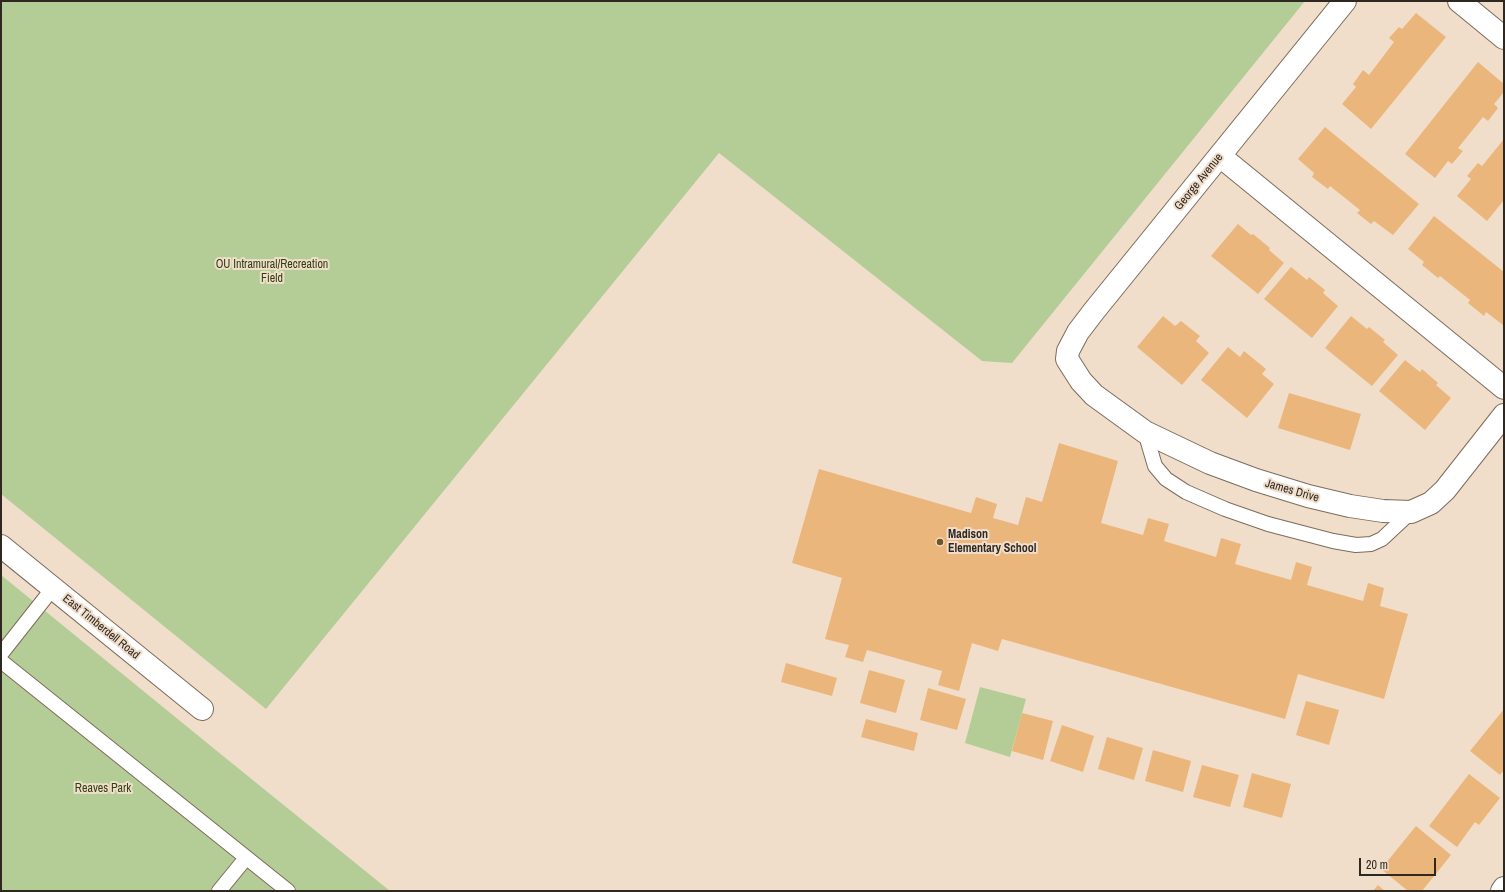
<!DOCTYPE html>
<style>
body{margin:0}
#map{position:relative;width:1505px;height:892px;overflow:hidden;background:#f0decb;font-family:"Archivo Narrow",sans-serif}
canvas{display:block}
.frame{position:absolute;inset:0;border:2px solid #2f2821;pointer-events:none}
.scale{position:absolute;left:1359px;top:858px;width:77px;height:18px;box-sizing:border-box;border:2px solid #2f2821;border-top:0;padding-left:5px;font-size:12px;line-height:14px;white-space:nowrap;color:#2f2821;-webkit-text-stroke:3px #f0decb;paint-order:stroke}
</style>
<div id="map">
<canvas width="1505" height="892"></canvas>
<div class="frame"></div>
<div class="scale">20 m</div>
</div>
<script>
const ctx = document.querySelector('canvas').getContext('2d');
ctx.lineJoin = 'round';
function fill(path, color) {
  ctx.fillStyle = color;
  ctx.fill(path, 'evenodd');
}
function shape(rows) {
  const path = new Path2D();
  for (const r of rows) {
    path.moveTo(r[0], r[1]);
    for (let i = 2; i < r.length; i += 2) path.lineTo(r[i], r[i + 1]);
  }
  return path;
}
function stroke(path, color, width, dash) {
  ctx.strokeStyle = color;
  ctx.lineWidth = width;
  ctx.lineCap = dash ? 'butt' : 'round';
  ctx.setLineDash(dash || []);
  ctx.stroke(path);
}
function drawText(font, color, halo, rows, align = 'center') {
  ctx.font = font + ' "Archivo Narrow",sans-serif';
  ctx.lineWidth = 4;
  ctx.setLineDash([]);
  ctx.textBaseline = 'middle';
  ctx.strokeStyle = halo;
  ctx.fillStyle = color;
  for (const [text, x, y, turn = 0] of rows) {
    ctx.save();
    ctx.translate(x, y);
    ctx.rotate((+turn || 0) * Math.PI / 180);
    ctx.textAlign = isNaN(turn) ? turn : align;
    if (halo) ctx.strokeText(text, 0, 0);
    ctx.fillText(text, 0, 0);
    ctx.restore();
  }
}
fill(shape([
 [1,1,1305,1,1012,363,982,361,719,153,266,709,1,494],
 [1,575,228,760,390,891,1,891],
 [980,687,1026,699,1010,757,965,743]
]), '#b4cd97');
fill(shape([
 [1416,13,1446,37,1371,129,1342,104,1356,87,1353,84,1363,70,1369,75,1394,42,1389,38,1399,27,1402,29],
 [1478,62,1504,84,1504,92,1494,104,1498,108,1488,121,1483,117,1458,148,1463,151,1452,164,1448,161,1435,178,1405,154],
 [1325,127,1419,204,1393,235,1374,221,1371,224,1357,213,1360,210,1330,186,1328,189,1312,177,1314,173,1298,159],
 [1504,139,1504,200,1487,221,1457,196,1471,179,1467,176,1478,163,1482,166],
 [1434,216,1504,272,1503,325,1486,312,1484,316,1468,303,1470,300,1440,276,1438,278,1422,265,1424,262,1408,249],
 [1238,224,1251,235,1253,234,1270,248,1269,250,1284,263,1258,294,1211,256],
 [1291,267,1307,280,1309,277,1325,290,1323,293,1338,306,1312,338,1264,299],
 [1163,316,1175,326,1181,321,1200,336,1196,341,1209,353,1182,385,1137,347],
 [1351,316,1367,329,1369,327,1385,340,1383,342,1398,355,1372,386,1325,348],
 [1228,347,1240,357,1244,351,1266,369,1262,374,1274,384,1247,418,1201,380],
 [1405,360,1420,372,1422,369,1438,383,1436,385,1451,398,1425,430,1379,391],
 [1289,393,1361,414,1350,450,1278,428],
 [1059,443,1118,461,1101,523,1143,535,1148,518,1169,524,1164,541,1216,557,1221,538,1241,544,1235,564,1291,580,1296,562,1312,567,1307,585,1363,601,1368,583,1384,588,1380,606,1408,614,1384,699,1298,674,1285,719,1002,639,998,651,972,643,959,691,938,685,942,671,867,650,863,662,845,657,849,645,825,639,842,578,792,563,819,469,971,513,976,497,997,504,993,518,1018,525,1026,497,1042,502],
 [786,663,837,678,832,696,781,682],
 [869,670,905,680,896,713,860,703],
 [928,688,966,699,957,730,920,720],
 [1306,701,1339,710,1329,745,1296,735],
 [1504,709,1504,770,1500,775,1470,751],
 [1022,713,1053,721,1043,760,1012,751],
 [866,719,918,733,914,751,861,737],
 [1062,725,1094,736,1083,772,1050,761],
 [1107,737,1143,748,1134,780,1098,769],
 [1153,750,1191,761,1183,792,1145,781],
 [1202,765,1239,775,1230,807,1193,797],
 [1252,773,1291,784,1282,818,1243,807],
 [1469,774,1500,798,1479,825,1475,822,1457,847,1429,826],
 [1416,826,1451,855,1422,891,1408,891,1381,869],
 [1378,885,1385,891,1373,891]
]), '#ebb67b');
const lane = shape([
 [1145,432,1155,466,1166,479,1186,492,1225,509,1268,524,1333,541,1356,545,1371,544,1382,539,1411,512],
 [1,654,53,588],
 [1,661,288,891],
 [219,891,246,858]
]);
const street = shape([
 [1345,1,1094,311,1078,332,1068,351,1067,359,1081,381,1094,395,1145,432,1210,463,1256,480,1308,496,1350,506,1383,511,1411,512,1431,503,1445,490,1504,415],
 [1459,1,1504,38],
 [1220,156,1504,388],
 [1,546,202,709],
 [1502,891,1504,888]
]);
stroke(lane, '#7c6c5b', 16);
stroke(street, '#7c6c5b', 24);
stroke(lane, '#fff', 14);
stroke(street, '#fff', 22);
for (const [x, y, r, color] of [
 [940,542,4,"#6c5726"]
]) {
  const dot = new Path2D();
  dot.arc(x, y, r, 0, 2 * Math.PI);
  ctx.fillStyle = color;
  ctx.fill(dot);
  stroke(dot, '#f0decb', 1.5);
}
drawText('12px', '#2f2821', '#f0decb', [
 ["George Avenue",1199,182,-51],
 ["James Drive",1292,491,16],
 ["East Timberdell Road",101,627,39]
]);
drawText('12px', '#2d400e', '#f0decb', [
 ["OU Intramural/Recreation",272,265],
 ["Field",272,279],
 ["Reaves Park",103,789]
]);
drawText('bold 12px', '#2f2821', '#f0decb', [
 ["Madison",948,535],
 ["Elementary School",948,549]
], 'left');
</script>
